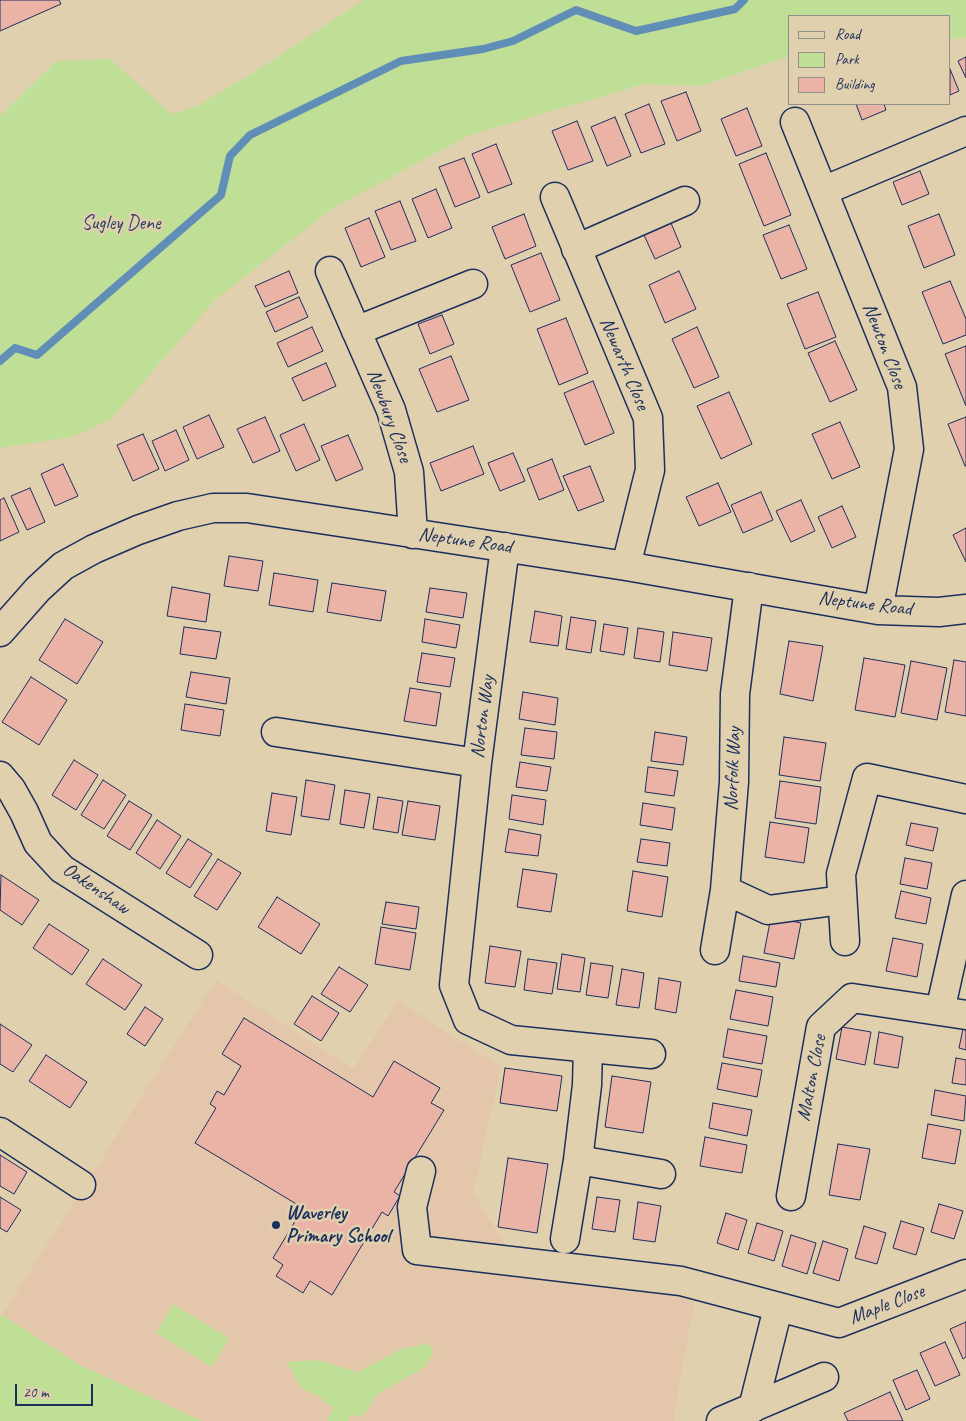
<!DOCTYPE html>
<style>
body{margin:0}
#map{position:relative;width:966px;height:1421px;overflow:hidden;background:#e1d0ad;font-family:Caveat,sans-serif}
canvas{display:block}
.legend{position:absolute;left:788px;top:15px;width:162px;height:90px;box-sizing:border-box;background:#e1d0ad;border:1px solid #92908d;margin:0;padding:6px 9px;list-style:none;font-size:15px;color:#1b2f5e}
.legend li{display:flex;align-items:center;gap:10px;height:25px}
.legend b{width:25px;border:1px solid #92908d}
.scale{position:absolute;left:15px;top:1384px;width:78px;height:22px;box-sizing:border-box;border:2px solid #1b2f5e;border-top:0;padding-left:6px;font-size:15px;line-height:18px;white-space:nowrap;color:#1b2f5e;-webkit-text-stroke:4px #e1d0ad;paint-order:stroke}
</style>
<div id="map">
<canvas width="966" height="1421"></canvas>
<ul class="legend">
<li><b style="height:6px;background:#e1d0ad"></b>Road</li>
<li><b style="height:14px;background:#bfdf97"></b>Park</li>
<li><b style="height:14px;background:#ebb2a6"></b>Building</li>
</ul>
<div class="scale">20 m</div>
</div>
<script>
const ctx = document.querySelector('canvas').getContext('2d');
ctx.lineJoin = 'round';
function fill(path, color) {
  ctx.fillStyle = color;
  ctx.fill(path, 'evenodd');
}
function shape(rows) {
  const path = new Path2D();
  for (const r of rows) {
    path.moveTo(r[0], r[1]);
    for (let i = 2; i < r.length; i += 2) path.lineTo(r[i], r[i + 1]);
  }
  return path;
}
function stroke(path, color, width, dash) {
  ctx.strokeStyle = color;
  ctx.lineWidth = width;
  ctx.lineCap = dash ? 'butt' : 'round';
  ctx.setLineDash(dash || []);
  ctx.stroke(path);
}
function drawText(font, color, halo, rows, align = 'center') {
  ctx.font = font + ' Caveat,sans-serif';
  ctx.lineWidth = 5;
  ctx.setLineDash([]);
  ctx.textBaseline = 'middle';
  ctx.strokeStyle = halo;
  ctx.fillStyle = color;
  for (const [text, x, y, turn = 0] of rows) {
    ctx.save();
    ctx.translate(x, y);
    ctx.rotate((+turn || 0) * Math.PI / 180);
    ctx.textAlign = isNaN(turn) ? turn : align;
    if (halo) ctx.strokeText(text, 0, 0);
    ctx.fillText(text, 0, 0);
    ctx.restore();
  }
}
fill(shape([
 [216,980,353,1069,398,1001,501,1067,473,1193,513,1257,678,1293,694,1303,674,1415,675,1421,55,1421,80,1365,2,1315]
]), '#e4c7ab');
fill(shape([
 [364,0,966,0,966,38,950,39,950,16,790,16,790,56,701,86,645,84,470,135,333,208,215,300,111,419,72,437,0,448,0,116,56,61,110,59,171,114,197,106,256,71],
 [173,1304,229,1338,212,1367,156,1333],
 [2,1315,80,1365,202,1421,0,1421,0,1318],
 [428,1343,434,1352,425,1367,376,1395,365,1414,357,1417,351,1414,348,1421,327,1421,334,1407,323,1402,322,1398,301,1388,287,1362,317,1360,358,1372,401,1349]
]), '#bfdf97');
stroke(shape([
 [0,361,15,348,37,355,221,195,230,156,250,135,401,61,483,49,513,41,576,10,636,31,735,9,744,0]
]), '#608eb6', 8);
const building = shape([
 [0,0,59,0,61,4,0,31,0,0],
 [966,57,966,78,958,61,966,57],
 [950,69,959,91,950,95,950,69],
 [686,92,701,131,677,141,661,101,686,92],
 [649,104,665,144,641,153,625,114,649,104],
 [856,104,884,104,886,110,862,120,856,104],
 [747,108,762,146,736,156,721,119,747,108],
 [615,117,631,156,607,166,591,127,615,117],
 [577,121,593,161,568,170,552,131,577,121],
 [496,144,512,184,488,193,472,154,496,144],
 [766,153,791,215,764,226,739,164,766,153],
 [464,158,480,197,455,207,439,167,464,158],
 [920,171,929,194,902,205,893,182,920,171],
 [436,189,452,228,428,238,412,199,436,189],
 [400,201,416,241,391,250,375,211,400,201],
 [524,214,536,246,505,259,492,227,524,214],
 [939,214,955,255,924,268,908,226,939,214],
 [369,218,385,257,361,267,345,228,369,218],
 [671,223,681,247,655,259,644,235,671,223],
 [789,225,807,269,781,279,763,235,789,225],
 [541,253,560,300,530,312,511,265,541,253],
 [289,271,298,293,265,307,255,286,289,271],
 [679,271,696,309,665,323,649,285,679,271],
 [950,281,966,319,966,335,943,344,922,292,950,281],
 [818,292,836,337,805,349,787,304,818,292],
 [299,297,308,317,275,332,266,312,299,297],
 [442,315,454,344,430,354,418,324,442,315],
 [566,318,588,373,559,385,537,329,566,318],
 [312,327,323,351,288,367,277,343,312,327],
 [697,327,719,377,694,388,672,339,697,327],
 [835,341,857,390,830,402,808,353,835,341],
 [966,346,966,406,945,354,966,346],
 [451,356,469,400,437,412,419,369,451,356],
 [326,363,336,386,303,401,292,378,326,363],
 [593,381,614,433,585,445,564,393,593,381],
 [729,392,752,444,721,459,697,406,729,392],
 [209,415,224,447,197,459,183,427,209,415],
 [265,417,280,451,253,463,237,429,265,417],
 [966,417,966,466,965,466,948,424,966,417],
 [840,422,860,467,832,479,812,434,840,422],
 [304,424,320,460,296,471,280,435,304,424],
 [176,430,189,460,165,471,152,441,176,430],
 [143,434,159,469,133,481,117,445,143,434],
 [348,435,363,469,336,481,321,446,348,435],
 [473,446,484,474,441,491,430,463,473,446],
 [513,453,525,481,500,491,488,463,513,453],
 [552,459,564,490,539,500,527,469,552,459],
 [63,464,78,496,55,506,41,474,63,464],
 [590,466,604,501,578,511,563,476,590,466],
 [718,483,731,512,699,526,686,497,718,483],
 [30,488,45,522,27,530,11,496,30,488],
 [761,492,773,520,743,533,731,505,761,492],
 [4,498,19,532,0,541,0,500,4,498],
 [801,500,815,531,791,542,776,511,801,500],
 [842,506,856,537,832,548,818,517,842,506],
 [966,528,966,562,953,535,966,528],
 [229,556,263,561,258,591,224,586,229,556],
 [274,573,318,580,313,612,269,605,274,573],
 [332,583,386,591,381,621,327,612,332,583],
 [172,587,210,594,206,622,167,616,172,587],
 [430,588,467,593,463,618,426,612,430,588],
 [535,611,562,616,558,646,530,642,535,611],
 [571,617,596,621,591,653,566,649,571,617],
 [65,619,103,642,77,684,39,660,65,619],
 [425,619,460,625,456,648,422,642,425,619],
 [604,624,628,628,624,655,600,651,604,624],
 [184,627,221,632,216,659,180,654,184,627],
 [638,628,664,632,660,662,634,658,638,628],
 [673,632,712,638,707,671,669,665,673,632],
 [789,641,823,646,813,701,780,694,789,641],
 [422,653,455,658,450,687,417,682,422,653],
 [864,658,905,665,895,717,855,710,864,658],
 [954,660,966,662,966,716,945,712,954,660],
 [911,661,947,668,937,720,901,713,911,661],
 [191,672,230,678,226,704,186,697,191,672],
 [31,677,67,700,39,745,2,722,31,677],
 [410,688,441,693,436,726,404,721,410,688],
 [523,692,558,698,555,725,519,719,523,692],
 [185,704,224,710,220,736,181,730,185,704],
 [525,728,557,732,554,759,521,755,525,728],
 [655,732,687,737,683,765,651,761,655,732],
 [784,737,826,743,820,781,779,775,784,737],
 [74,760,98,775,76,810,52,795,74,760],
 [520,762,551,767,547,791,516,787,520,762],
 [648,767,678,771,674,796,645,792,648,767],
 [103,780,126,795,104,829,81,815,103,780],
 [306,780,335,785,329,820,301,816,306,780],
 [780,781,821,787,816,824,775,818,780,781],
 [345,790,370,794,364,828,340,824,345,790],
 [272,793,297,797,291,835,266,831,272,793],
 [512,795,546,800,543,825,509,819,512,795],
 [378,797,403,801,398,833,373,829,378,797],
 [129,801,152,815,130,850,107,836,129,801],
 [408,801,440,806,435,840,402,835,408,801],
 [643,803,675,808,672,830,640,825,643,803],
 [157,820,181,836,160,869,136,853,157,820],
 [770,822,809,828,804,863,765,857,770,822],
 [911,823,938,828,933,851,906,845,911,823],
 [509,829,541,835,538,856,505,852,509,829],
 [188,839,212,854,190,888,166,873,188,839],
 [641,839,670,843,667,866,637,862,641,839],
 [905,858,932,863,927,889,900,884,905,858],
 [218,859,241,873,217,910,194,896,218,859],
 [523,869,557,874,551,912,517,907,523,869],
 [633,871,668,877,662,917,627,911,633,871],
 [1,875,39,900,22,925,0,910,1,875],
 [901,891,931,898,926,924,895,918,901,891],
 [277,897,320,924,301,954,258,927,277,897],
 [386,902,419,907,416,929,382,924,386,902],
 [771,917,801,923,794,959,764,953,771,917],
 [49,924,89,950,72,975,33,948,49,924],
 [381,927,416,933,410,970,375,964,381,927],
 [893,938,923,944,917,977,886,971,893,938],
 [490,946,521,951,515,987,485,983,490,946],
 [562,954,585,958,580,992,557,989,562,954],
 [743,956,780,963,776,987,739,981,743,956],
 [103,959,142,985,125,1010,86,984,103,959],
 [528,959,557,963,552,994,524,990,528,959],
 [591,963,613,966,608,998,586,995,591,963],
 [339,967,368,985,350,1012,321,994,339,967],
 [622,969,644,973,639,1008,616,1005,622,969],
 [659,978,681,982,676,1013,655,1009,659,978],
 [736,990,773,997,768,1026,730,1019,736,990],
 [312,996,339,1013,321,1041,294,1024,312,996],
 [145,1007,163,1019,145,1046,127,1034,145,1007],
 [244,1018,373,1097,394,1061,440,1088,431,1103,444,1110,394,1192,400,1196,388,1216,382,1212,332,1295,310,1281,303,1293,276,1276,283,1265,273,1258,303,1208,195,1143,216,1108,210,1104,217,1091,224,1095,241,1066,222,1054,244,1018],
 [0,1024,32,1045,13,1072,0,1064,0,1024],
 [964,1024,966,1024,966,1050,959,1048,964,1024],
 [842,1027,871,1032,865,1065,836,1059,842,1027],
 [728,1029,767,1036,762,1064,723,1057,728,1029],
 [879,1032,903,1037,898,1068,874,1064,879,1032],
 [46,1055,87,1082,70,1108,29,1081,46,1055],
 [956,1058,966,1060,966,1085,952,1083,956,1058],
 [722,1063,762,1070,757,1097,717,1089,722,1063],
 [505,1068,562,1076,557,1111,500,1103,505,1068],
 [612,1076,651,1082,643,1133,605,1127,612,1076],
 [935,1090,966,1096,964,1121,931,1115,935,1090],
 [713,1103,752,1110,747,1136,709,1128,713,1103],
 [928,1124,961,1130,955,1164,922,1158,928,1124],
 [705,1137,747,1145,742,1173,700,1166,705,1137],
 [838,1144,870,1149,860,1200,829,1195,838,1144],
 [0,1155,27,1172,14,1194,0,1186,0,1155],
 [508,1158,548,1164,537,1233,498,1227,508,1158],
 [0,1197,21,1210,7,1232,0,1228,0,1197],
 [597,1197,620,1200,615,1232,592,1229,597,1197],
 [638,1202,661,1206,655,1242,633,1239,638,1202],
 [939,1204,963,1211,954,1239,931,1232,939,1204],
 [726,1213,747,1220,738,1250,717,1243,726,1213],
 [901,1221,924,1228,916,1255,893,1248,901,1221],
 [757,1223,783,1231,774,1261,748,1253,757,1223],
 [864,1226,886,1233,877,1264,855,1258,864,1226],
 [791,1235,816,1243,807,1274,782,1266,791,1235],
 [823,1241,848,1249,839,1281,813,1273,823,1241],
 [966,1322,966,1357,963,1359,950,1329,966,1322],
 [945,1342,960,1375,935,1386,920,1353,945,1342],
 [917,1370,930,1399,906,1410,893,1380,917,1370],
 [890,1392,903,1421,848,1421,844,1413,890,1392]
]);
fill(building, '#ebb2a6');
stroke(building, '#1b2f5e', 1);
const minor = shape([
 [795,122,902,387,909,449,878,610],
 [823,191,966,131],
 [555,197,648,418,650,470,626,566],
 [576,249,685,201],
 [330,271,391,410,409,472,413,534],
 [356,331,473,284],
 [505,547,477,763,454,985,468,1020,511,1040,651,1054],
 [0,632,38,589,63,566,94,549,138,530,178,516,213,508,247,508,366,526,626,566,878,610,939,612,966,609],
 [276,732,477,763],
 [0,776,11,789,24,812,38,843,62,869,198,955],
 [725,890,768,910,842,900],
 [845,941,841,874,867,778,966,799],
 [715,950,725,890,734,782,735,694,749,587],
 [940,1011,966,895],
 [0,1132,81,1185],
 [578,1160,661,1174],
 [421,1171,412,1207,417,1250,681,1281,839,1323,966,1274],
 [791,1196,821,1027,852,998,966,1015],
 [565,1239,578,1160,587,1085,588,1048],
 [753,1408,778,1308],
 [721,1421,824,1377]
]);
stroke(minor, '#1b2f5e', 31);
stroke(minor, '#e1d0ad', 28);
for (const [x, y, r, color] of [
 [276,1225,5,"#1b2f5e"]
]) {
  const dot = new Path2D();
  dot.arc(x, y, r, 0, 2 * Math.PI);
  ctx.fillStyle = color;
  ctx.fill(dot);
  stroke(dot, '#e1d0ad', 2);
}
drawText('20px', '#2b4164', '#e1d0ad', [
 ["Sugley Dene",121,224]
]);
drawText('20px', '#1b2f5e', '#e1d0ad', [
 ["Newton Close",884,346,69],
 ["Newarth Close",624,364,67],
 ["Newbury Close",389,416,70],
 ["Neptune Road",465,541,8],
 ["Neptune Road",865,604,7],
 ["Norton Way",483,717,-83],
 ["Norfolk Way",733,769,-88],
 ["Oakenshaw",96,889,34],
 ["Malton Close",812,1078,-79],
 ["Maple Close",887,1305,-21]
]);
drawText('bold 20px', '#1b2f5e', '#e1d0ad', [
 ["Waverley",286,1214],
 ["Primary School",286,1237]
], 'left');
</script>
